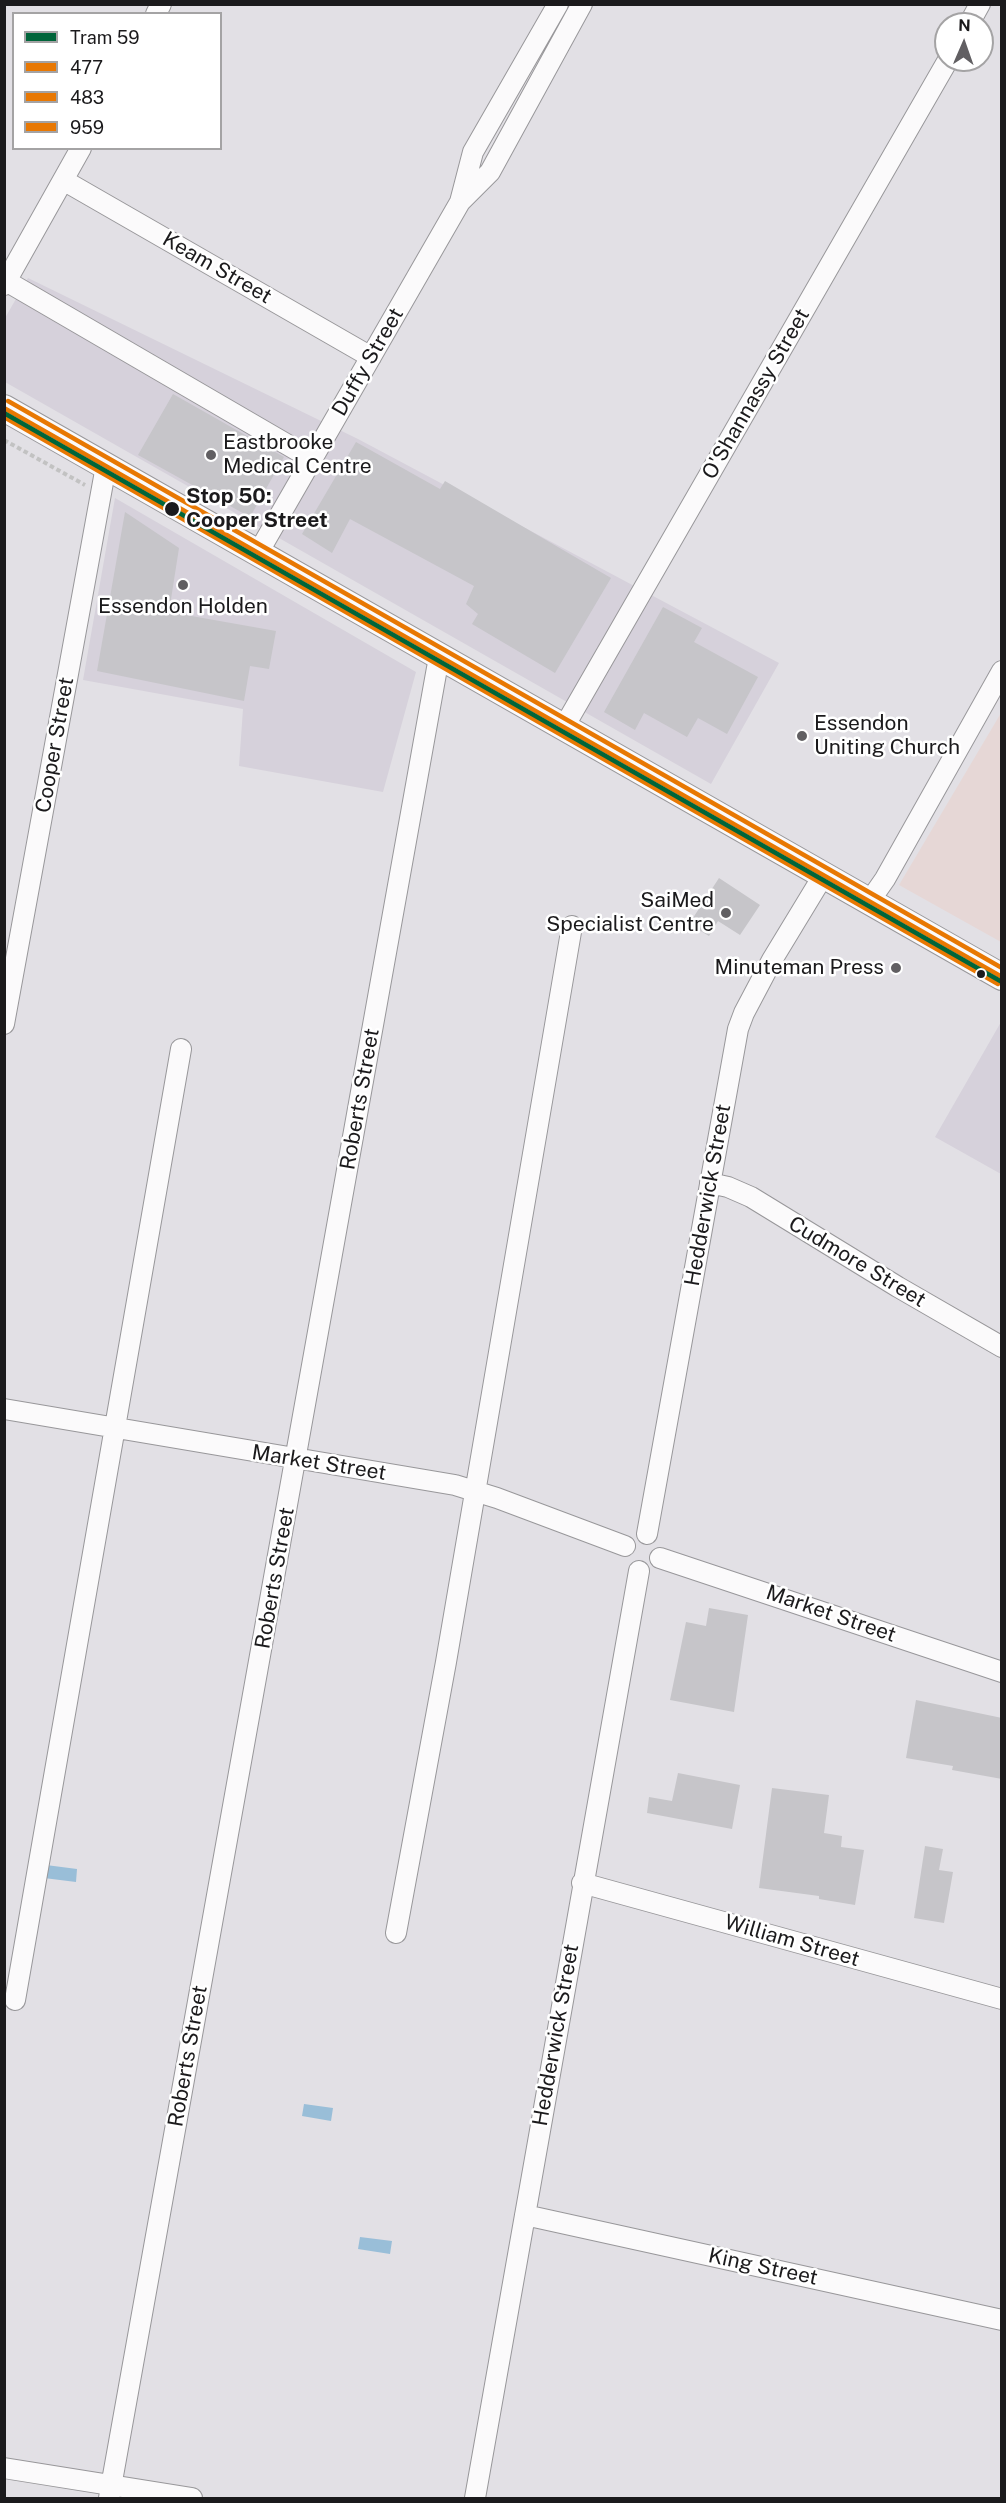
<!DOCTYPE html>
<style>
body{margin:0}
#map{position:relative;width:1006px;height:2503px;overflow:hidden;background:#e2e0e5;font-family:"Public Sans",sans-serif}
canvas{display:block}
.frame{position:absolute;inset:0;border:6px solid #1b1a1c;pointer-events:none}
.legend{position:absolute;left:12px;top:12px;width:210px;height:138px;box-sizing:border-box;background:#fff;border:2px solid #a4a3a4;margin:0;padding:8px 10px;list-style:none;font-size:18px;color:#1b1a1c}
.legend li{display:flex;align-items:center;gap:12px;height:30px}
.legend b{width:30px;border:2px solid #a4a3a4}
.north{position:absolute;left:934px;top:12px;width:60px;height:60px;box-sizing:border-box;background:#fff;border:2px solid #a4a3a4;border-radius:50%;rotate:2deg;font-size:16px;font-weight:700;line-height:24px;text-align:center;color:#1b1a1c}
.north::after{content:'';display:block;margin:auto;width:21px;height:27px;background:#615f62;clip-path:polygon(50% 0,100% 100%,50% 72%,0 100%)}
</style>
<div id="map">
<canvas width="1006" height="2503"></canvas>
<div class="frame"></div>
<ul class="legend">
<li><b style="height:8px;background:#00653a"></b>Tram 59</li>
<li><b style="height:8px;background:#e87803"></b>477</li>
<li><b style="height:8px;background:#e87803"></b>483</li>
<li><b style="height:8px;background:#e87803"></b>959</li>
</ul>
<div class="north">N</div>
</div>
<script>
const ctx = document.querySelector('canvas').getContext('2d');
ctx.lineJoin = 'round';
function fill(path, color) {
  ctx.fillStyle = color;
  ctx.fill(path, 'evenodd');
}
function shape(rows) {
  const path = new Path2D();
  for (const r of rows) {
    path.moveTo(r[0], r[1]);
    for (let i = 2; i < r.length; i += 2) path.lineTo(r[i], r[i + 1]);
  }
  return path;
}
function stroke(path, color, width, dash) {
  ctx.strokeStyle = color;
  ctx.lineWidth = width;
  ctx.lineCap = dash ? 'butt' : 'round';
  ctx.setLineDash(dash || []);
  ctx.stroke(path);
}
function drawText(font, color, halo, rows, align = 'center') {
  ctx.font = font + ' "Public Sans",sans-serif';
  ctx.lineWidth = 5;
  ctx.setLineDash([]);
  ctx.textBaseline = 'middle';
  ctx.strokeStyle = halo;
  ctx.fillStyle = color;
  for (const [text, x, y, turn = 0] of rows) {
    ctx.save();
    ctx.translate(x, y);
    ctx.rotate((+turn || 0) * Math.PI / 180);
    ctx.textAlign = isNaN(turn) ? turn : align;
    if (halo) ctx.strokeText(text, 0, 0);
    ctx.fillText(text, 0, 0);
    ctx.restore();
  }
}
fill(shape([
 [28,278,358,439,779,663,711,784,5,382,5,318],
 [115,498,416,672,383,792,239,766,243,709,83,680],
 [1001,1022,1002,1022,1001,1174,935,1137]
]), '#d6d1db');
fill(shape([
 [1001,713,1001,942,899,885]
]), '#e6d7d6');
fill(shape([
 [46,1865,77,1869,76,1882,44,1878],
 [304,2104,333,2108,331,2121,302,2116],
 [360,2237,392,2241,390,2254,358,2249]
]), '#99bed8');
fill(shape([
 [173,394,284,457,250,517,138,455],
 [356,442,440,489,445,481,611,578,555,673,472,624,478,614,466,604,474,586,350,519,332,553,302,534],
 [125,512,179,548,169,612,276,631,269,669,250,666,244,701,97,671],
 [663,607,702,628,694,642,758,677,727,734,698,718,687,737,644,713,635,730,604,712],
 [719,878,760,905,740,935,718,921,709,936,689,924],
 [709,1608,748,1615,734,1712,670,1700,686,1622,706,1626],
 [916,1700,1002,1718,1002,1779,952,1770,953,1766,906,1758],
 [678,1773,740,1785,732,1829,647,1813,649,1797,672,1801],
 [772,1788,829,1795,824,1833,842,1836,841,1847,864,1850,855,1905,819,1899,819,1896,759,1888],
 [925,1846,943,1849,939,1870,953,1872,944,1923,914,1918]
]), '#c6c5c9');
const minor = shape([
 [156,14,161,4],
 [969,24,980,4],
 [63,180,371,357],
 [460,202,473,152,558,4],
 [6,281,312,459],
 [4,285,81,148],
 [258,553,460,202,490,172,582,4],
 [564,727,948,60],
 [869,902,885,879,1002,671],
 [4,1024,106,466],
 [710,1183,728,1187,751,1197,898,1287,1002,1347],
 [4,1409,455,1485,497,1498,625,1546],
 [647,1534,738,1029,744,1013,772,960,823,876],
 [660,1558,1002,1672],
 [582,1883,1002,1999],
 [396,1933,446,1662,572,926],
 [15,2000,181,1049],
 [525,2215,1002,2320],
 [4,2468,192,2498],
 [109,2498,437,668,443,658],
 [475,2498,639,1571]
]);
const major = shape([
 [4,408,1002,977]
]);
stroke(minor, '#98979a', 22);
stroke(major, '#98979a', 28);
stroke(shape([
 [4,440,85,485]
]), '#c2c2c2', 4, [4.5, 3]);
stroke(minor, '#fbfafb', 20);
stroke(major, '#fbfafb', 26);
stroke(shape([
 [4,408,1002,977]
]), '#e87803', 4.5);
stroke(shape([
 [4,417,998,984]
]), '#e87803', 4.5);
stroke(shape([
 [8,401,1002,968]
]), '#e87803', 4.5);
stroke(shape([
 [4,413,1002,982]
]), '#00653a', 4.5);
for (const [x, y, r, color] of [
 [211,455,6,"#615f62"],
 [172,509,8,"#1b1a1c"],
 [183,585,6,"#615f62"],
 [802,736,6,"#615f62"],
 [726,913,6,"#615f62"],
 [896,968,6,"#615f62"],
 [981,974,5,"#1b1a1c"]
]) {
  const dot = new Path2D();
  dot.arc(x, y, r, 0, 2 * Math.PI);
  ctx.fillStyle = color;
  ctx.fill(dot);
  stroke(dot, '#fff', 2);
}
drawText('21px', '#1b1a1c', '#fff', [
 ["Keam Street",217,268,30],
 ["Duffy Street",368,362,-60],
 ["O'Shannassy Street",756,394,-60],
 ["Cooper Street",55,745,-80],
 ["Roberts Street",360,1099,-80],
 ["Hedderwick Street",708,1195,-80],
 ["Cudmore Street",857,1262,31],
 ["Market Street",319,1463,9],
 ["Roberts Street",275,1578,-80],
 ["Market Street",831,1614,19],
 ["William Street",792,1941,16],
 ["Hedderwick Street",556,2035,-80],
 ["Roberts Street",188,2056,-80],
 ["King Street",763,2267,12]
]);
drawText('21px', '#1b1a1c', '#fff', [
 ["Eastbrooke",223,443],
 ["Medical Centre",223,467],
 ["Essendon Holden",183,607,"center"],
 ["Essendon",814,724],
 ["Uniting Church",814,748],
 ["SaiMed",714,901,"right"],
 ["Specialist Centre",714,925,"right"],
 ["Minuteman Press",884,968,"right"]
], 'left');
drawText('bold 21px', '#1b1a1c', '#fff', [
 ["Stop 50:",186,497],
 ["Cooper Street",186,521]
], 'left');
</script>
